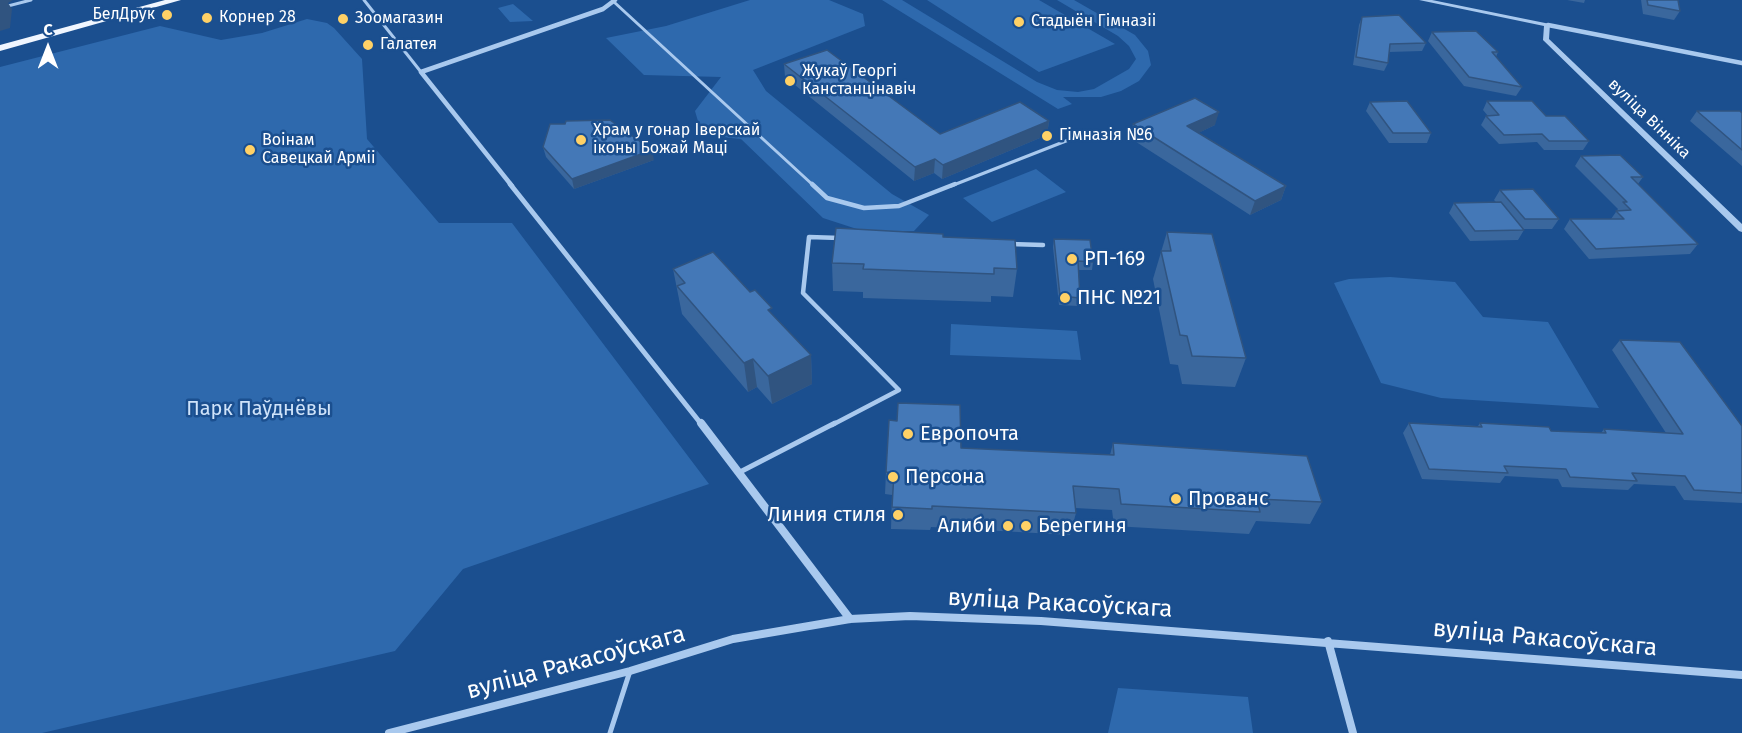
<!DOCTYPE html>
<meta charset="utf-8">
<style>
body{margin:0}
#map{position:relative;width:1742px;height:733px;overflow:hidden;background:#1b4f8f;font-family:"Fira Sans",sans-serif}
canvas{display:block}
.north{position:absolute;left:18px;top:18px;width:60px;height:60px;-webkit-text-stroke:4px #1b4f8f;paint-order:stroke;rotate:0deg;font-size:16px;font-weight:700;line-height:24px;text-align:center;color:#fff}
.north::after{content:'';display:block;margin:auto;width:21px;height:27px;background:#fff;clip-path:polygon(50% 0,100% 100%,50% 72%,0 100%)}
</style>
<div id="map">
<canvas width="1742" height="733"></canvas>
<div class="north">С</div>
</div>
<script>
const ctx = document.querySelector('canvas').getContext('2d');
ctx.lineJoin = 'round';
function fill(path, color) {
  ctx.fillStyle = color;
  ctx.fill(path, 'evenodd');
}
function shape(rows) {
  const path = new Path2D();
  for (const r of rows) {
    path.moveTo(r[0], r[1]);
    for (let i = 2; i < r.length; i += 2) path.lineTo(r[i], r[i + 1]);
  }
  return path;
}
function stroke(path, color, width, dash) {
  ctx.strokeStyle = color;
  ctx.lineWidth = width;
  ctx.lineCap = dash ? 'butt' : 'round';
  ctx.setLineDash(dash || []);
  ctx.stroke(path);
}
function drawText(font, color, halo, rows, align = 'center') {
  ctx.font = font + ' "Fira Sans",sans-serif';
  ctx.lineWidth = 5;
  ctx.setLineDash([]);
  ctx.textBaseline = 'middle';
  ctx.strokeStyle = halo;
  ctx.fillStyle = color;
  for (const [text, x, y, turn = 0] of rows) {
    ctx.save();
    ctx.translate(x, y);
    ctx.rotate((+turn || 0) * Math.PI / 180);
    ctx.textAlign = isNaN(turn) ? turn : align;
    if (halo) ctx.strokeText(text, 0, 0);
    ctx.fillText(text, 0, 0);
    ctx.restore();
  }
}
fill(shape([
 [750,0,829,0,863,14,865,26,753,70,766,91,892,194,929,215,914,231,863,231,823,218,741,139,702,135,695,111,721,77,644,75,606,38,666,26],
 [882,0,902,0,1037,82,1057,90,1078,92,1094,89,1129,69,1136,59,1129,46,1118,36,1057,0,1074,0,1135,35,1148,51,1151,65,1139,81,1121,91,1101,97,1063,97,1072,104,1058,109],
 [927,0,1039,0,1115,44,1039,72],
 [513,4,533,21,510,22,498,8],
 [307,19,327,23,334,28,362,59,367,139,439,223,512,223,709,484,463,569,395,651,42,733,0,733,0,67,160,26,221,40,262,33],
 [1036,169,1066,192,992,222,963,198],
 [1390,277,1455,282,1483,317,1548,322,1599,408,1441,398,1381,383,1334,283,1349,279],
 [951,324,1077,331,1081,360,950,355],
 [1118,688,1248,697,1253,733,1108,733]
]), '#2e69ad');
stroke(shape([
 [364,0,421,72],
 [614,2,814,186],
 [0,8,31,0],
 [951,186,1071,139]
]), '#a9c9ee', 3);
stroke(shape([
 [812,184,827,198,864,208,899,206,955,184],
 [1010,244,1043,245],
 [832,425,899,390,803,293,809,237,840,238]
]), '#a9c9ee', 4.5);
stroke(shape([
 [740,472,835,423],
 [610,733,630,671]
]), '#a9c9ee', 5);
stroke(shape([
 [1548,25,1742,63],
 [512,186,421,72,603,9,615,0]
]), '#a9c9ee', 4.5);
stroke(shape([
 [510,184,702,425]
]), '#a9c9ee', 5);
stroke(shape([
 [701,423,850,619],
 [1328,641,1353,733],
 [389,733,630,671,733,639,850,619,910,616,1041,621,1742,675]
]), '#a9c9ee', 8);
fill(shape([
 [1419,0,1432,0,1550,24,1549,39,1742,224,1742,232,1739,231,1543,40,1544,26,1419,0]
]), '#a9c9ee');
fill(shape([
 [165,0,181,0,0,51,0,45,165,0]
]), '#f0f6ff');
fill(shape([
 [1567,0,1585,0,1584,3],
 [1641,0,1678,0,1680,11,1674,20,1643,14],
 [1362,17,1426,43,1422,51,1389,52,1388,63,1384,71,1353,65,1359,25],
 [1432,32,1498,52,1496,57,1522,87,1516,96,1464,86,1428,41],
 [784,64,940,134,1049,121,1047,135,942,179,934,173,914,181,785,77],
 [1487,101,1546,116,1589,141,1583,150,1544,150,1537,142,1499,144,1481,125,1486,116,1488,116,1483,110],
 [1370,102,1431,133,1427,143,1389,143,1366,111],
 [1697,111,1742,113,1742,166,1690,121],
 [1133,124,1215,125,1198,133,1286,186,1281,200,1250,215,1130,138],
 [543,147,654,160,574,189,546,157],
 [1581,156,1643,177,1638,184,1698,244,1690,254,1589,259,1564,229,1570,219,1611,219,1618,209,1575,166],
 [1500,190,1559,219,1552,229,1523,229,1524,230,1518,240,1470,241,1449,213,1454,203,1497,203,1494,200],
 [1167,232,1246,358,1235,387,1182,384,1178,365,1170,364,1153,279],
 [1054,239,1093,262,1092,270,1078,270,1080,298,1078,306,1059,305,1053,247],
 [832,263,1017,269,1013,297,991,296,991,302,863,298,863,292,833,291],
 [673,269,750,292,772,314,811,355,812,384,772,404,757,387,748,392,682,314],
 [1620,340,1742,426,1742,503,1684,500,1675,486,1634,484,1628,490,1562,487,1558,479,1505,476,1500,483,1422,479,1403,433,1409,423,1478,426,1480,423,1551,431,1601,433,1604,429,1666,433,1612,350],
 [1113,443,1322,502,1310,524,1256,521,1249,534,1114,526,1112,510,1075,508,1076,513,1070,535,931,527,930,530,891,529,892,495,885,494,886,472,961,448,1110,455]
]), '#3a679d');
fill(shape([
 [0,0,13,0,8,3,12,9,10,28,0,31],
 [1219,112,1215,125,1184,140,1187,126],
 [1049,121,1047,135,942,179,943,165],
 [652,150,654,160,574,189,572,179],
 [935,159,934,173,914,181,915,167],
 [1286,186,1281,200,1250,215,1255,201],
 [811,355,812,384,772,404,768,376],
 [753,359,757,387,748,392,744,363]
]), '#305480');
const building = shape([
 [1647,0,1678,0,1680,11,1648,5,1647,0],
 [1399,15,1426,43,1390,44,1388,63,1356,57,1362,17,1399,15],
 [1476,31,1498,52,1492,52,1522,87,1469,77,1432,32,1476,31],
 [827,50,940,134,1020,102,1049,121,943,165,935,159,915,167,784,64,827,50],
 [1195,98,1219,112,1187,126,1286,186,1255,201,1133,124,1195,98],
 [1407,101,1431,133,1393,133,1370,102,1407,101],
 [1487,101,1532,101,1546,116,1565,116,1589,141,1549,141,1542,134,1504,135,1486,116,1499,115,1487,101],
 [1697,111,1740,111,1742,113,1742,150,1697,111],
 [610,120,652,150,572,179,543,147,550,124,565,124,566,121,610,120],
 [1620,155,1643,177,1631,177,1698,244,1596,249,1570,219,1624,219,1616,211,1631,210,1623,202,1627,202,1581,156,1620,155],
 [1533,189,1559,219,1525,219,1500,190,1533,189],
 [1501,202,1524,230,1475,231,1454,203,1501,202],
 [836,228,943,234,943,237,1015,240,1017,269,994,268,994,274,863,269,864,264,832,263,836,228],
 [1167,232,1212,234,1246,358,1192,356,1187,336,1180,335,1161,251,1171,251,1167,232],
 [1054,239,1090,240,1093,262,1078,261,1080,298,1060,296,1054,239],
 [713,252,750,292,755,290,772,308,768,310,811,355,768,376,753,359,744,363,677,286,685,283,673,269,713,252],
 [1620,340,1680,342,1742,426,1742,493,1694,490,1685,476,1632,473,1637,481,1570,477,1566,469,1504,466,1508,473,1429,469,1409,423,1482,427,1480,423,1549,427,1551,431,1606,433,1604,429,1683,434,1620,340],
 [898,403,960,405,961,448,1114,455,1113,443,1307,456,1322,502,1257,499,1260,512,1121,504,1119,489,1073,486,1076,513,932,506,932,509,892,507,894,473,886,472,889,420,897,421,898,403]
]);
fill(building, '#4478b7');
stroke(building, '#305480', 1.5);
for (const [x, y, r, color] of [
 [167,15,6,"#ffd166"],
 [207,18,6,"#ffd166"],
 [343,19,6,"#ffd166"],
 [1019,22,6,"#ffd166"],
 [368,45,6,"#ffd166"],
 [790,81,6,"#ffd166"],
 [1047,136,6,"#ffd166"],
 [581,140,6,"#ffd166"],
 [250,150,6,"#ffd166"],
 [1072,259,6,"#ffd166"],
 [1065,298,6,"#ffd166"],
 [908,434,6,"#ffd166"],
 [893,477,6,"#ffd166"],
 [1176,499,6,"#ffd166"],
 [898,515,6,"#ffd166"],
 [1008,526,6,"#ffd166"],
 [1026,526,6,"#ffd166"]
]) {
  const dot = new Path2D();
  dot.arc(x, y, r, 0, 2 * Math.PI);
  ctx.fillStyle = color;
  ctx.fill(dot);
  stroke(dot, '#1b4f8f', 2);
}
drawText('16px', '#fff', '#1b4f8f', [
 ["БелДрук",155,15,"right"],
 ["Корнер 28",219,18],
 ["Зоомагазин",355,19],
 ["Стадыён Гімназіі",1031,22],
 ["Галатея",380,45],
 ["Жукаў Георгі",802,72],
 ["Канстанцінавіч",802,90],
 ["Храм у гонар Іверскай",593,131],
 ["іконы Божай Маці",593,149],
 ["Гімназія №6",1059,136],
 ["Воінам",262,141],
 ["Савецкай Арміі",262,159]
], 'left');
drawText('16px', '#fff', '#1b4f8f', [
 ["вуліца Вінніка",1649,119,44]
]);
drawText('20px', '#fff', '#1b4f8f', [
 ["РП-169",1084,259],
 ["ПНС №21",1077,298],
 ["Европочта",920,434],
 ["Персона",905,477],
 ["Прованс",1188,499],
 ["Линия стиля",886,515,"right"],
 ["Алиби",996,526,"right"],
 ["Берегиня",1038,526]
], 'left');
drawText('20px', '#cfe3fa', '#1b4f8f', [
 ["Парк Паўднёвы",259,409]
]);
drawText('24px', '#fff', '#1b4f8f', [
 ["вуліца Ракасоўскага",1060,604,3],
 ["вуліца Ракасоўскага",1545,639,5],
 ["вуліца Ракасоўскага",576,663,-15]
]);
</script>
